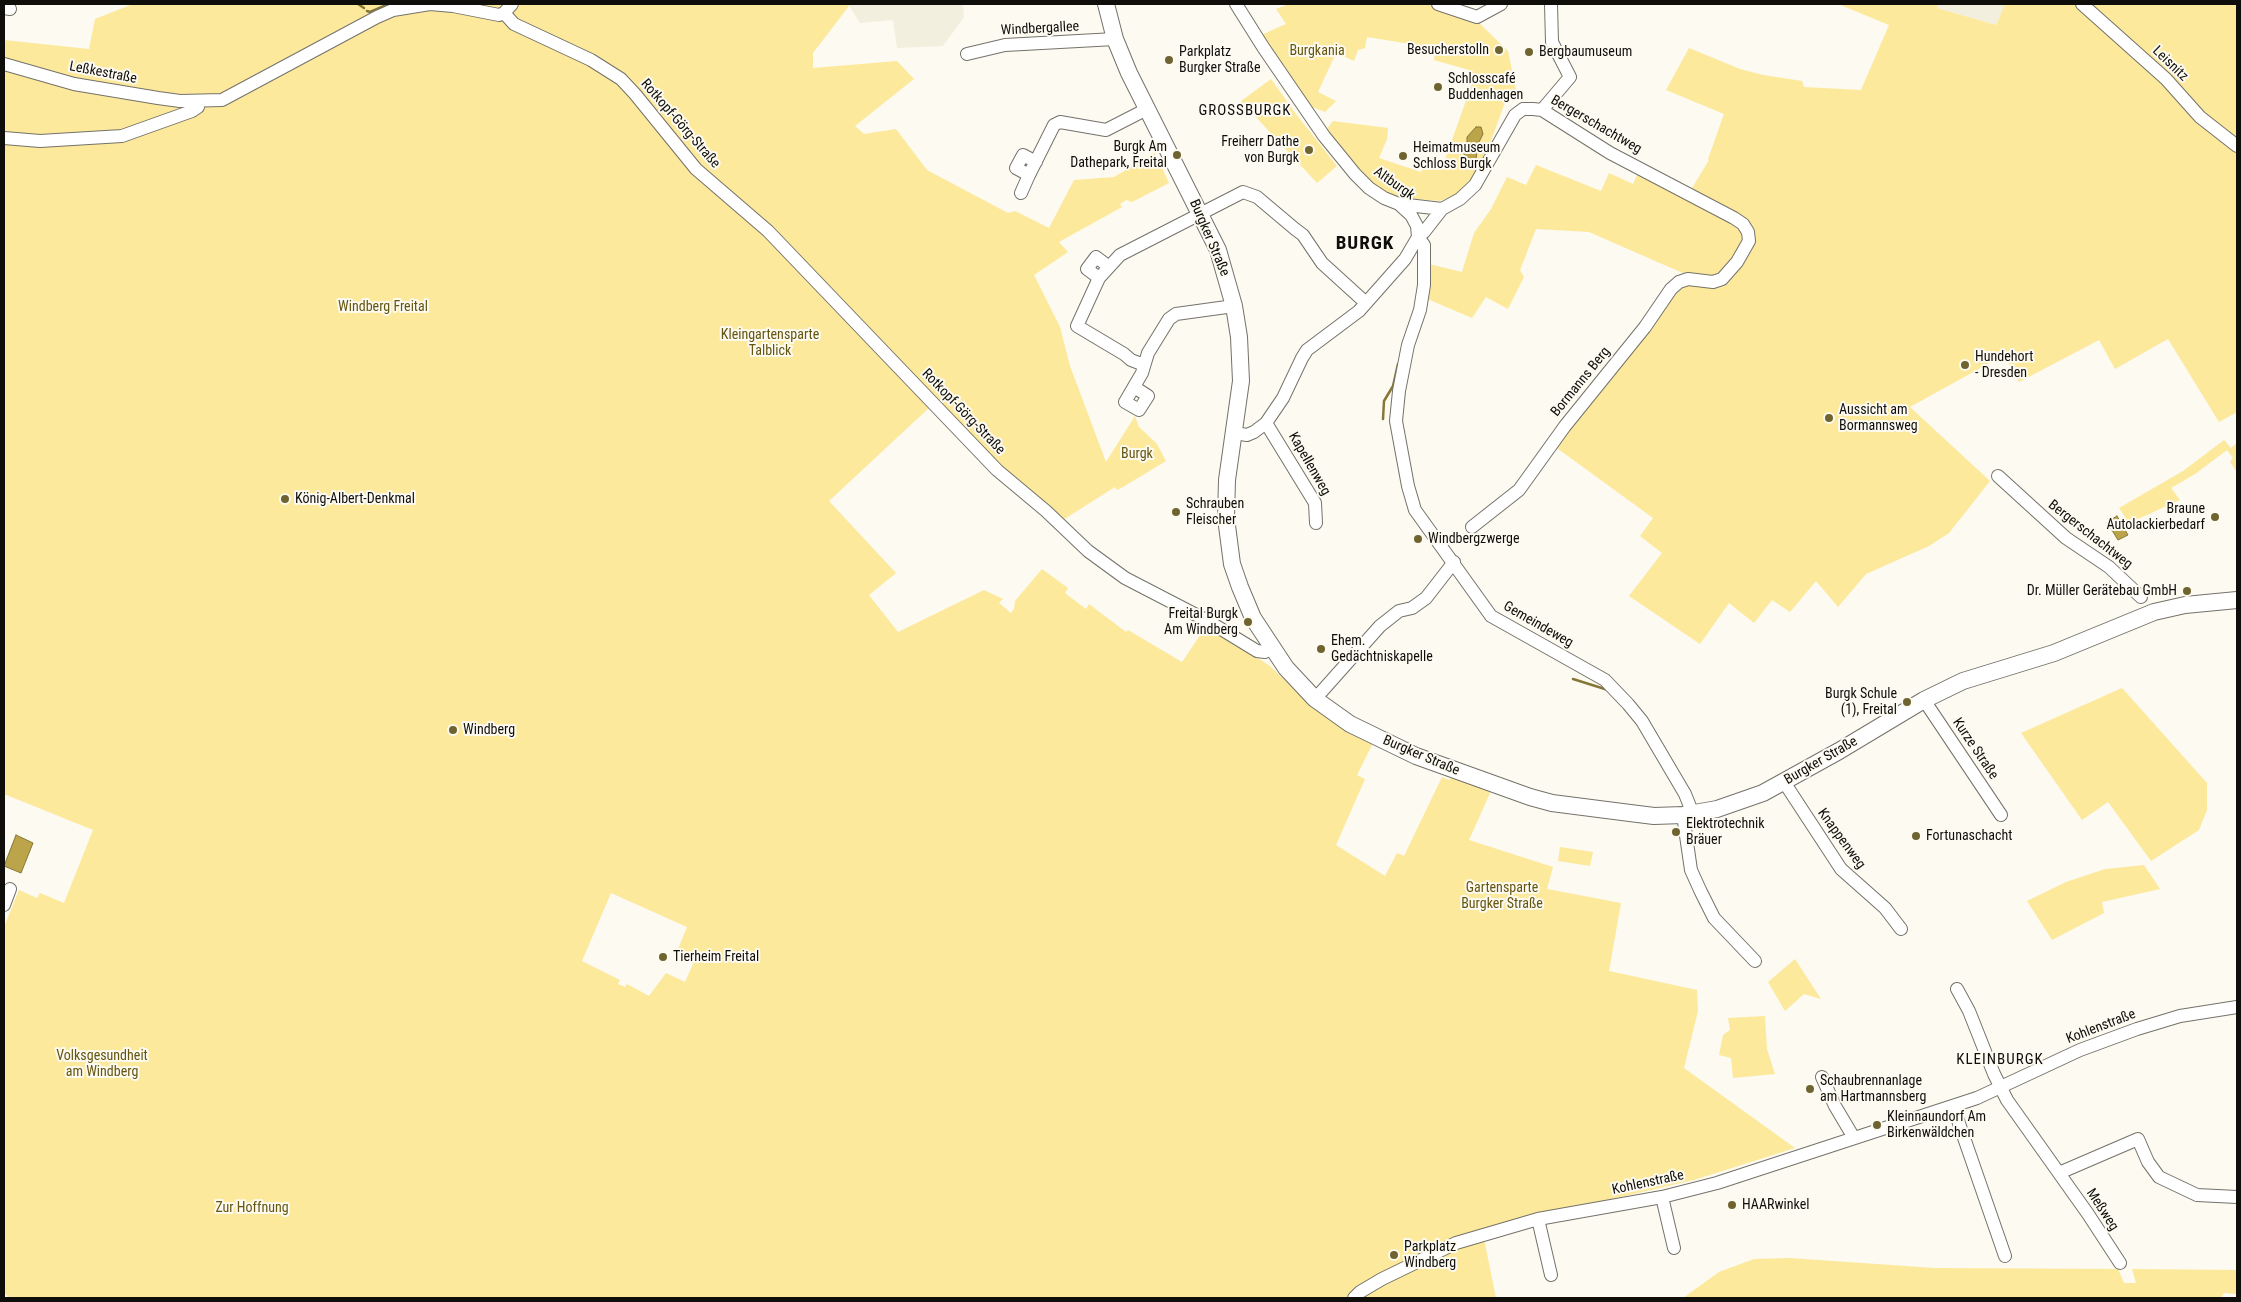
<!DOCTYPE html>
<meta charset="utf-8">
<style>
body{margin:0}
#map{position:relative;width:2241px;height:1302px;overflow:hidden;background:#fcfaf1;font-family:"Roboto Condensed",sans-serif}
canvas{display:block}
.frame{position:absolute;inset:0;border:5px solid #0f0e0b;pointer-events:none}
</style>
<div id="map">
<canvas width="2241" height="1302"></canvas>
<div class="frame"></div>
</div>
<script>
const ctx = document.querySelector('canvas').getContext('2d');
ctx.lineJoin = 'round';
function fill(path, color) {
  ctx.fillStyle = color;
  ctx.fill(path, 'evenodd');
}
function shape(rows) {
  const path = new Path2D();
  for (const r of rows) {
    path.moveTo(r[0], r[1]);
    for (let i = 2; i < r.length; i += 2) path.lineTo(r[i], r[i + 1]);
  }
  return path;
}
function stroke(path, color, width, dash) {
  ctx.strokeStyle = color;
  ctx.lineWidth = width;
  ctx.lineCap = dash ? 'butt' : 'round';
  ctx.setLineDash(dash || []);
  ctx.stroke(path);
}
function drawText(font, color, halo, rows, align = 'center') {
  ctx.font = font + ' "Roboto Condensed",sans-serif';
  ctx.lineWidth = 4;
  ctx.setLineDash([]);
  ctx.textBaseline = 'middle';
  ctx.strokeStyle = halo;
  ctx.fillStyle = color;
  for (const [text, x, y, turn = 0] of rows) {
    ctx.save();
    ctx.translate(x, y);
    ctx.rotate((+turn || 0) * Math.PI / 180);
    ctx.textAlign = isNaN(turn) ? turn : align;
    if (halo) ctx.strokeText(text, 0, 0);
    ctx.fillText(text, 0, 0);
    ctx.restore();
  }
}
fill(shape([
 [848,4,963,4,964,17,943,46,897,48,893,20,860,23],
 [1938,4,2005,4,1996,25,1937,8]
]), '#f3efdf');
fill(shape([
 [133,4,848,4,849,6,813,53,813,68,897,61,914,79,855,126,864,134,896,129,927,170,1008,213,1015,211,1049,228,1074,180,1114,177,1155,153,1169,183,1132,202,1126,200,1120,204,1122,207,1059,242,1068,252,1034,275,1060,327,1070,366,1106,462,1135,416,1139,427,1157,444,1166,461,1123,487,1117,490,1115,487,1055,525,930,407,829,501,896,573,869,595,898,632,984,590,1003,599,999,603,1011,613,1014,609,1015,601,1042,569,1068,588,1065,593,1086,609,1089,604,1126,632,1128,630,1182,662,1207,625,1270,666,1314,708,1373,743,1357,775,1365,779,1336,845,1385,876,1397,853,1404,856,1442,777,1449,780,1451,778,1491,791,1469,840,1553,867,1547,889,1621,903,1609,971,1697,990,1698,1011,1684,1068,1795,1148,1694,1180,1482,1229,1496,1298,9,1298,4,1292,4,927,19,890,37,898,40,893,64,903,93,830,4,794,4,40,89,49,95,19],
 [611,893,687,927,678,949,696,957,685,982,666,973,649,996,627,984,625,987,618,984,620,980,582,961],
 [1289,4,1431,4,1478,22,1508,51,1517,94,1507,97,1489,146,1470,181,1456,195,1440,201,1403,198,1387,193,1373,184,1359,171,1326,130,1333,121,1388,128,1387,139,1379,158,1421,172,1428,157,1444,162,1472,84,1468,83,1469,70,1434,60,1435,48,1367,37,1365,48,1358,50,1354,61,1336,53,1318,92,1336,101,1325,112,1312,107,1261,35,1286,24,1276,9],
 [1838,4,1938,4,1937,8,1996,25,2005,4,2237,4,2237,412,2219,422,2168,339,2115,369,2099,340,2019,382,2004,355,1910,407,1990,481,1949,533,1929,546,1866,574,1838,607,1816,581,1790,612,1772,600,1754,623,1729,603,1700,644,1629,596,1662,553,1640,536,1653,518,1554,446,1685,274,1589,232,1536,229,1520,270,1524,277,1508,309,1486,297,1472,318,1425,298,1429,264,1462,272,1474,233,1491,209,1507,177,1526,185,1536,165,1601,191,1609,173,1633,184,1638,173,1686,198,1709,160,1708,159,1724,114,1666,90,1689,48,1740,69,1763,75,1802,81,1804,87,1861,90,1889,25],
 [1271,79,1296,114,1337,166,1317,183,1241,101],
 [2224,440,2231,448,2237,443,2237,472,2230,462,2233,458,2227,450,2195,474,2171,488,2180,500,2129,523,2119,508,2183,471],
 [2122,688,2207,783,2207,810,2199,830,2151,861,2108,802,2082,820,2021,733],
 [1560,847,1593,852,1590,866,1558,861],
 [2144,865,2160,889,2102,902,2104,913,2052,940,2027,901,2066,882,2105,869],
 [1795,959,1821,999,1804,994,1785,1011,1768,982],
 [1765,1016,1767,1049,1775,1074,1733,1078,1731,1058,1719,1055,1723,1035,1730,1030,1728,1018],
 [1790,1258,1934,1268,2118,1269,2124,1283,2136,1283,2132,1269,2237,1270,2237,1294,2224,1293,2221,1298,1683,1298,1719,1272,1754,1259]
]), '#fde99b');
const water = shape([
 [1476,127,1481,127,1483,134,1478,144,1476,159,1473,161,1469,160,1463,153,1467,146,1467,137,1476,127],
 [2117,516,2128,535,2118,540,2107,522,2117,516],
 [16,835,33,843,21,873,4,866,16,835]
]);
fill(water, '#bba44a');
stroke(water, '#877737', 1);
stroke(shape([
 [358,4,364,8],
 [367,11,370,12,389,4],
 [1383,419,1384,401,1393,386,1398,364],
 [1573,679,1608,690]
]), '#877737', 2.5);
const minor = shape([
 [1438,4,1477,17,1501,4],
 [2082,4,2166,79,2200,117,2237,146],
 [4,8,10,9],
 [504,13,514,24,591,60,621,79,635,94,696,169,768,231,997,470,1046,511,1088,551,1125,578,1208,621,1257,651,1265,652,1271,648],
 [967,54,1005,45,1115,39],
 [4,64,74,84,158,98,180,101,222,100,377,17,393,10,430,4,453,6,499,15,504,13,512,4],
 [1542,110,1570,77,1552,42,1551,4],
 [4,138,40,141,122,136,192,111,198,107,199,101],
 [1036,162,1023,155,1016,168,1029,175,1054,125,1060,122,1106,130,1147,109],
 [1021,193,1029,175],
 [1399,204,1442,209],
 [1099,278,1087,269,1096,257,1108,266],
 [1144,365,1131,360,1124,354,1077,326,1099,278,1120,255,1243,192,1257,197,1295,229,1303,235,1322,263,1366,303],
 [1134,387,1148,396,1139,410,1125,402,1142,373,1148,353,1169,319,1176,314,1234,306],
 [1266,423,1315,503,1316,523],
 [1235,433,1247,435,1254,432,1266,423,1283,398,1302,358,1307,350,1359,311,1405,259,1418,237,1417,226,1411,215,1399,204,1384,198,1369,188,1355,174,1324,136,1263,47,1236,4],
 [1998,476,2066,538,2109,567,2141,597],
 [1472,527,1519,490,1565,426,1645,327,1671,289,1679,282,1688,279,1713,282,1722,279,1737,262,1749,241,1748,232,1743,224,1734,218,1610,153,1542,110,1533,109,1523,109,1515,115,1475,185,1460,199,1442,209,1424,232,1418,237,1424,245,1424,285,1420,310,1408,345,1399,391,1396,421,1408,486,1415,510,1491,616,1605,680,1628,704,1642,721,1685,794,1693,814],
 [1315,699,1380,626,1399,611,1412,608,1426,598,1454,562],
 [1924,700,2001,815],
 [1784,782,1841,869,1885,908,1901,929],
 [1683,815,1691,870,1700,890,1714,918,1755,961],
 [4,905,10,889],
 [1957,989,1969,1011,1994,1074,2007,1100,2088,1214,2120,1263],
 [1822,1077,1835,1106,1854,1138],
 [1953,1106,2005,1256],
 [2059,1173,2138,1139,2148,1162,2159,1177,2197,1195,2237,1197],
 [1662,1197,1674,1248],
 [1538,1219,1551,1275],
 [1354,1298,1360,1292,1382,1279,1456,1243,1538,1219,1662,1197,1717,1183,1977,1098,2080,1050,2137,1029,2180,1016,2237,1007]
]);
const major = shape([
 [1106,4,1115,39,1129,73,1218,250,1234,306,1239,337,1241,381,1227,480,1226,518,1232,564,1240,587,1253,618,1286,668,1315,699,1350,724,1416,756,1530,797,1552,803,1630,813,1654,816,1683,815,1717,809,1763,793,1839,751,1924,700,1963,681,2054,653,2154,612,2185,605,2237,600]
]);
stroke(minor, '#74726a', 14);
stroke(major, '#74726a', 18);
stroke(minor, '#fff', 12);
stroke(major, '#fff', 16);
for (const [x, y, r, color] of [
 [1499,50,5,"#6f6330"],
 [1529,52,5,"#6f6330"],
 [1169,60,5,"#6f6330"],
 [1438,87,5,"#6f6330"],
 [1309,150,5,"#6f6330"],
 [1177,155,5,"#6f6330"],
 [1403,156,5,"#6f6330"],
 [1965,365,5,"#6f6330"],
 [1829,418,5,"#6f6330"],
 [285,499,5,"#6f6330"],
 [1176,512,5,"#6f6330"],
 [2215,517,5,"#6f6330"],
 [1418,539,5,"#6f6330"],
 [2187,591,5,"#6f6330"],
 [1248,622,5,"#6f6330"],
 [1321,649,5,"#6f6330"],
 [1907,702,5,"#6f6330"],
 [453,730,5,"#6f6330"],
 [1676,832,5,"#6f6330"],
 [1916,836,5,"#6f6330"],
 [663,957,5,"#6f6330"],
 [1810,1089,5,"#6f6330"],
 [1877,1125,5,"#6f6330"],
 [1732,1205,5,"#6f6330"],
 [1394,1255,5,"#6f6330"]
]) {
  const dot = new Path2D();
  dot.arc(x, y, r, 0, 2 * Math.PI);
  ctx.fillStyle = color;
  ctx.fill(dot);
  stroke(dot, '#fcfaf1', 2);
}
drawText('14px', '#0f0e0b', '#fcfaf1', [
 ["Windbergallee",1040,29,-3],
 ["Leisnitz",2170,64,44],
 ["Leßkestraße",103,73,11],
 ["Rotkopf-Görg-Straße",680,124,49],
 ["Bergerschachtweg",1596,125,30],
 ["Altburgk",1394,184,35],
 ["Burgker Straße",1209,238,67],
 ["Bormanns Berg",1581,382,-51],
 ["Rotkopf-Görg-Straße",963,412,46],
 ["Kapellenweg",1309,464,60],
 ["Bergerschachtweg",2090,535,38],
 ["Gemeindeweg",1538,625,30],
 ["Kurze Straße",1975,749,56],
 ["Burgker Straße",1421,756,23],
 ["Burgker Straße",1821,761,-30],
 ["Knappenweg",1841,839,54],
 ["Kohlenstraße",2101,1027,-21],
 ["Kohlenstraße",1648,1183,-12],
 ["Meßweg",2102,1210,57]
]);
drawText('14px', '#0f0e0b', '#fcfaf1', [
 ["Besucherstolln",1489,50,"right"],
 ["Parkplatz",1179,52],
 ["Burgker Straße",1179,68],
 ["Bergbaumuseum",1539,52],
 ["Schlosscafé",1448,79],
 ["Buddenhagen",1448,95],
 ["Freiherr Dathe",1299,142,"right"],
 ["von Burgk",1299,158,"right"],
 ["Burgk Am",1167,147,"right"],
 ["Dathepark, Freital",1167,163,"right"],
 ["Heimatmuseum",1413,148],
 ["Schloss Burgk",1413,164],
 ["Hundehort",1975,357],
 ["- Dresden",1975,373],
 ["Aussicht am",1839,410],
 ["Bormannsweg",1839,426],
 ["König-Albert-Denkmal",295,499],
 ["Schrauben",1186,504],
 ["Fleischer",1186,520],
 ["Braune",2205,509,"right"],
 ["Autolackierbedarf",2205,525,"right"],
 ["Windbergzwerge",1428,539],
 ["Dr. Müller Gerätebau GmbH",2177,591,"right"],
 ["Freital Burgk",1238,614,"right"],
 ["Am Windberg",1238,630,"right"],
 ["Ehem.",1331,641],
 ["Gedächtniskapelle",1331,657],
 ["Burgk Schule",1897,694,"right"],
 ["(1), Freital",1897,710,"right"],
 ["Windberg",463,730],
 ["Elektrotechnik",1686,824],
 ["Bräuer",1686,840],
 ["Fortunaschacht",1926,836],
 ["Tierheim Freital",673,957],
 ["Schaubrennanlage",1820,1081],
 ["am Hartmannsberg",1820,1097],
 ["Kleinnaundorf Am",1887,1117],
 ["Birkenwäldchen",1887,1133],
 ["HAARwinkel",1742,1205],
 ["Parkplatz",1404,1247],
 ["Windberg",1404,1263]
], 'left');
drawText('14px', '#64550f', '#fcfaf1', [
 ["Burgkania",1317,51],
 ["Windberg Freital",383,307],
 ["Kleingartensparte",770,335],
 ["Talblick",770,351],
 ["Burgk",1137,454],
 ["Gartensparte",1502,888],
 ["Burgker Straße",1502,904],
 ["Volksgesundheit",102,1056],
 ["am Windberg",102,1072],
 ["Zur Hoffnung",252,1208]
]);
ctx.letterSpacing = '1px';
drawText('15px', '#0f0e0b', '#fcfaf1', [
 ["GROSSBURGK",1245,111],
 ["KLEINBURGK",2000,1060]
]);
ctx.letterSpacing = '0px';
ctx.letterSpacing = '1px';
drawText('bold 19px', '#0f0e0b', '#fcfaf1', [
 ["BURGK",1365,244]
]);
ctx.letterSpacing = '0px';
</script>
